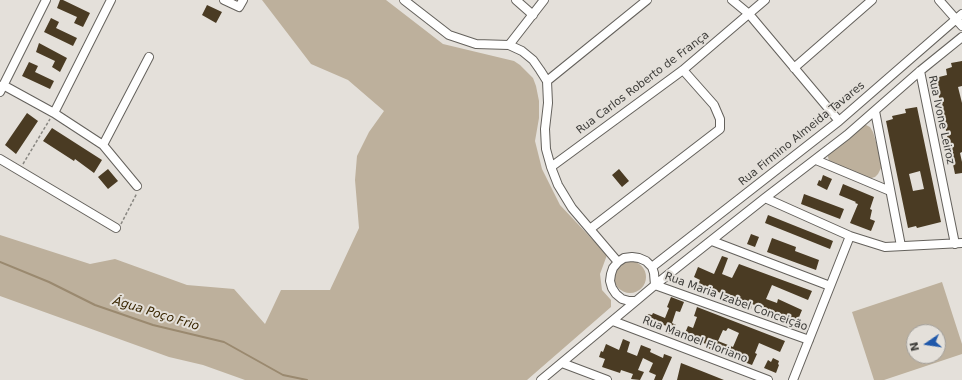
<!DOCTYPE html>
<meta charset="utf-8">
<style>
body{margin:0}
#map{position:relative;width:962px;height:380px;overflow:hidden;background:#e4e0da;font-family:"DejaVu Sans",sans-serif}
canvas{display:block}
.north{position:absolute;left:906px;top:324px;width:40px;height:40px;box-sizing:border-box;background:#e4e0da;border:1px solid #a29f9a;border-radius:50%;rotate:257deg;font-size:11px;font-weight:700;line-height:16px;text-align:center;color:#3e3d3a}
.north::after{content:'';display:block;margin:auto;width:14px;height:18px;background:#1f58aa;clip-path:polygon(50% 0,100% 100%,50% 72%,0 100%)}
</style>
<div id="map">
<canvas width="962" height="380"></canvas>
<div class="north">N</div>
</div>
<script>
const ctx = document.querySelector('canvas').getContext('2d');
ctx.lineJoin = 'round';
function fill(path, color) {
  ctx.fillStyle = color;
  ctx.fill(path, 'evenodd');
}
function shape(rows) {
  const path = new Path2D();
  for (const r of rows) {
    if (r.length === 3) {
      path.moveTo(r[0] + r[2], r[1]);
      path.arc(r[0], r[1], r[2], 0, 2 * Math.PI);
      continue;
    }
    path.moveTo(r[0], r[1]);
    for (let i = 2; i < r.length; i += 2) path.lineTo(r[i], r[i + 1]);
  }
  return path;
}
function stroke(path, color, width, dash) {
  ctx.strokeStyle = color;
  ctx.lineWidth = width;
  ctx.lineCap = dash ? 'butt' : 'round';
  ctx.setLineDash(dash || []);
  ctx.stroke(path);
}
function drawText(font, color, halo, rows, align = 'center') {
  ctx.font = font + ' "DejaVu Sans",sans-serif';
  ctx.lineWidth = 4;
  ctx.setLineDash([]);
  ctx.textBaseline = 'middle';
  ctx.strokeStyle = halo;
  ctx.fillStyle = color;
  for (const [text, x, y, turn = 0] of rows) {
    ctx.save();
    ctx.translate(x, y);
    ctx.rotate((+turn || 0) * Math.PI / 180);
    ctx.textAlign = isNaN(turn) ? turn : align;
    if (halo) ctx.strokeText(text, 0, 0);
    ctx.fillText(text, 0, 0);
    ctx.restore();
  }
}
fill(shape([
 [262,0,386,0,443,44,514,61,520,65,533,78,536,86,539,101,539,118,535,141,542,169,560,205,607,255,600,274,602,290,611,300,611,307,527,380,245,380,203,365,169,357,0,296,0,235,90,264,115,259,187,285,234,289,265,324,281,290,330,290,359,228,355,180,357,156,369,132,384,111,348,80,311,64],
 [864,124,870,127,873,132,881,159,882,166,878,174,875,177,868,179,829,161,828,157,828,155],
 [630,277,16],
 [942,282,962,344,962,354,884,380,874,380,852,312],
 [914,332,938,332,938,356,914,356]
]), '#bdb09c');
stroke(shape([
 [0,262,49,282,95,305,153,325,224,342,283,375,307,380]
]), '#9a896f', 2);
fill(shape([
 [60,0,63,0,90,13,83,27,74,23,77,17,57,8],
 [207,5,222,12,216,23,202,15],
 [51,18,59,22,56,28,77,38,73,46,44,32],
 [39,43,67,58,60,72,52,67,55,61,36,52],
 [962,61,962,86,958,87,962,103,962,152,960,153,962,162,962,173,955,174,935,78,947,75,946,69,952,67,951,63],
 [29,62,38,66,35,72,54,81,50,89,22,76],
 [917,107,941,222,917,228,916,226,908,228,886,121,893,119,892,116,906,113,905,109],
 [920,171,924,189,913,191,909,174],
 [27,113,38,121,16,154,5,145],
 [52,128,102,160,94,173,75,159,74,161,43,141],
 [108,169,118,181,108,189,98,177],
 [619,169,629,181,622,187,612,175],
 [823,175,832,179,827,190,817,185,819,180,821,181],
 [843,184,874,197,870,209,872,210,870,219,875,221,871,231,850,223,858,204,855,203,856,202,839,195],
 [804,194,844,209,840,219,801,204],
 [768,215,833,241,830,249,765,223],
 [751,234,759,237,755,247,747,244],
 [772,238,796,247,795,251,819,260,816,270,767,252],
 [722,256,728,258,722,274,732,278,739,264,812,291,808,300,772,285,766,299,777,303,778,299,802,310,797,322,752,304,751,309,745,306,746,303,698,284,700,280,694,277,698,267,714,274],
 [671,297,684,302,680,312,676,311,672,323,676,325,672,335,665,332,667,326,654,322,652,325,644,322,648,314,652,315,653,313,665,318,669,308,667,307],
 [697,307,785,341,780,352,759,343,755,353,757,354,752,365,705,347,706,344,693,339,692,342,685,339,687,334,685,333,688,326,693,328,697,317,694,316],
 [728,328,739,333,733,347,718,341,723,330,726,331],
 [623,339,630,342,627,352,637,356,641,345,651,349,650,352,663,358,664,354,672,357,662,380,654,380,656,375,649,372,653,363,643,358,638,370,644,372,640,380,631,379,633,374,621,370,620,373,602,367,605,359,599,357,601,351,603,352,606,344,619,350],
 [773,358,779,361,778,364,779,365,776,373,764,368,768,360,771,362],
 [681,363,704,372,724,380,677,380]
]), '#4a3b23');
const minor = shape([
 [224,0,239,7,243,0],
 [404,0,449,35,476,44,509,45,522,51,533,60,540,70,547,81,548,103,545,129,546,149,551,167,558,185,572,208,618,262],
 [516,0,533,15],
 [732,0,749,14,839,121],
 [939,0,962,26],
 [509,45,544,0],
 [794,68,872,0],
 [920,71,955,244],
 [547,81,647,0],
 [3,85,54,113,103,145,137,186],
 [0,92,46,0],
 [875,111,901,246],
 [54,113,111,0],
 [103,145,149,57],
 [0,159,116,228],
 [816,160,890,191],
 [551,167,683,70,765,0],
 [765,198,850,236,885,247,962,243],
 [590,229,720,129,720,119,714,105,683,70],
 [712,241,830,286],
 [632,257,639,258,646,261,652,267,654,273,655,285,636,301,629,301,622,299,616,294,612,288,610,281,611,274,613,268,618,262,624,258,632,257],
 [652,267,839,121,962,14],
 [655,285,765,198,847,135,920,71,962,37],
 [655,285,809,340],
 [613,321,768,380],
 [562,363,607,380],
 [541,380,636,301],
 [793,380,850,236]
]);
stroke(minor, '#64615c', 10);
stroke(shape([
 [23,164,50,119],
 [121,224,137,193]
]), '#898782', 1.5, [3, 2]);
stroke(minor, '#fff', 8);
drawText('11px', '#3e3d3a', '#e4e0da', [
 ["Rua Carlos Roberto de França",643,83,-37],
 ["Rua Ivone Leiroz",941,120,78],
 ["Rua Firmino Almeida Tavares",802,134,-39],
 ["Rua Maria Izabel Conceição",736,302,20],
 ["Rua Manoel Floriano",695,340,21]
]);
drawText('italic 12px', '#382500', '#e4e0da', [
 ["Água Poço Frio",156,314,17]
]);
</script>
